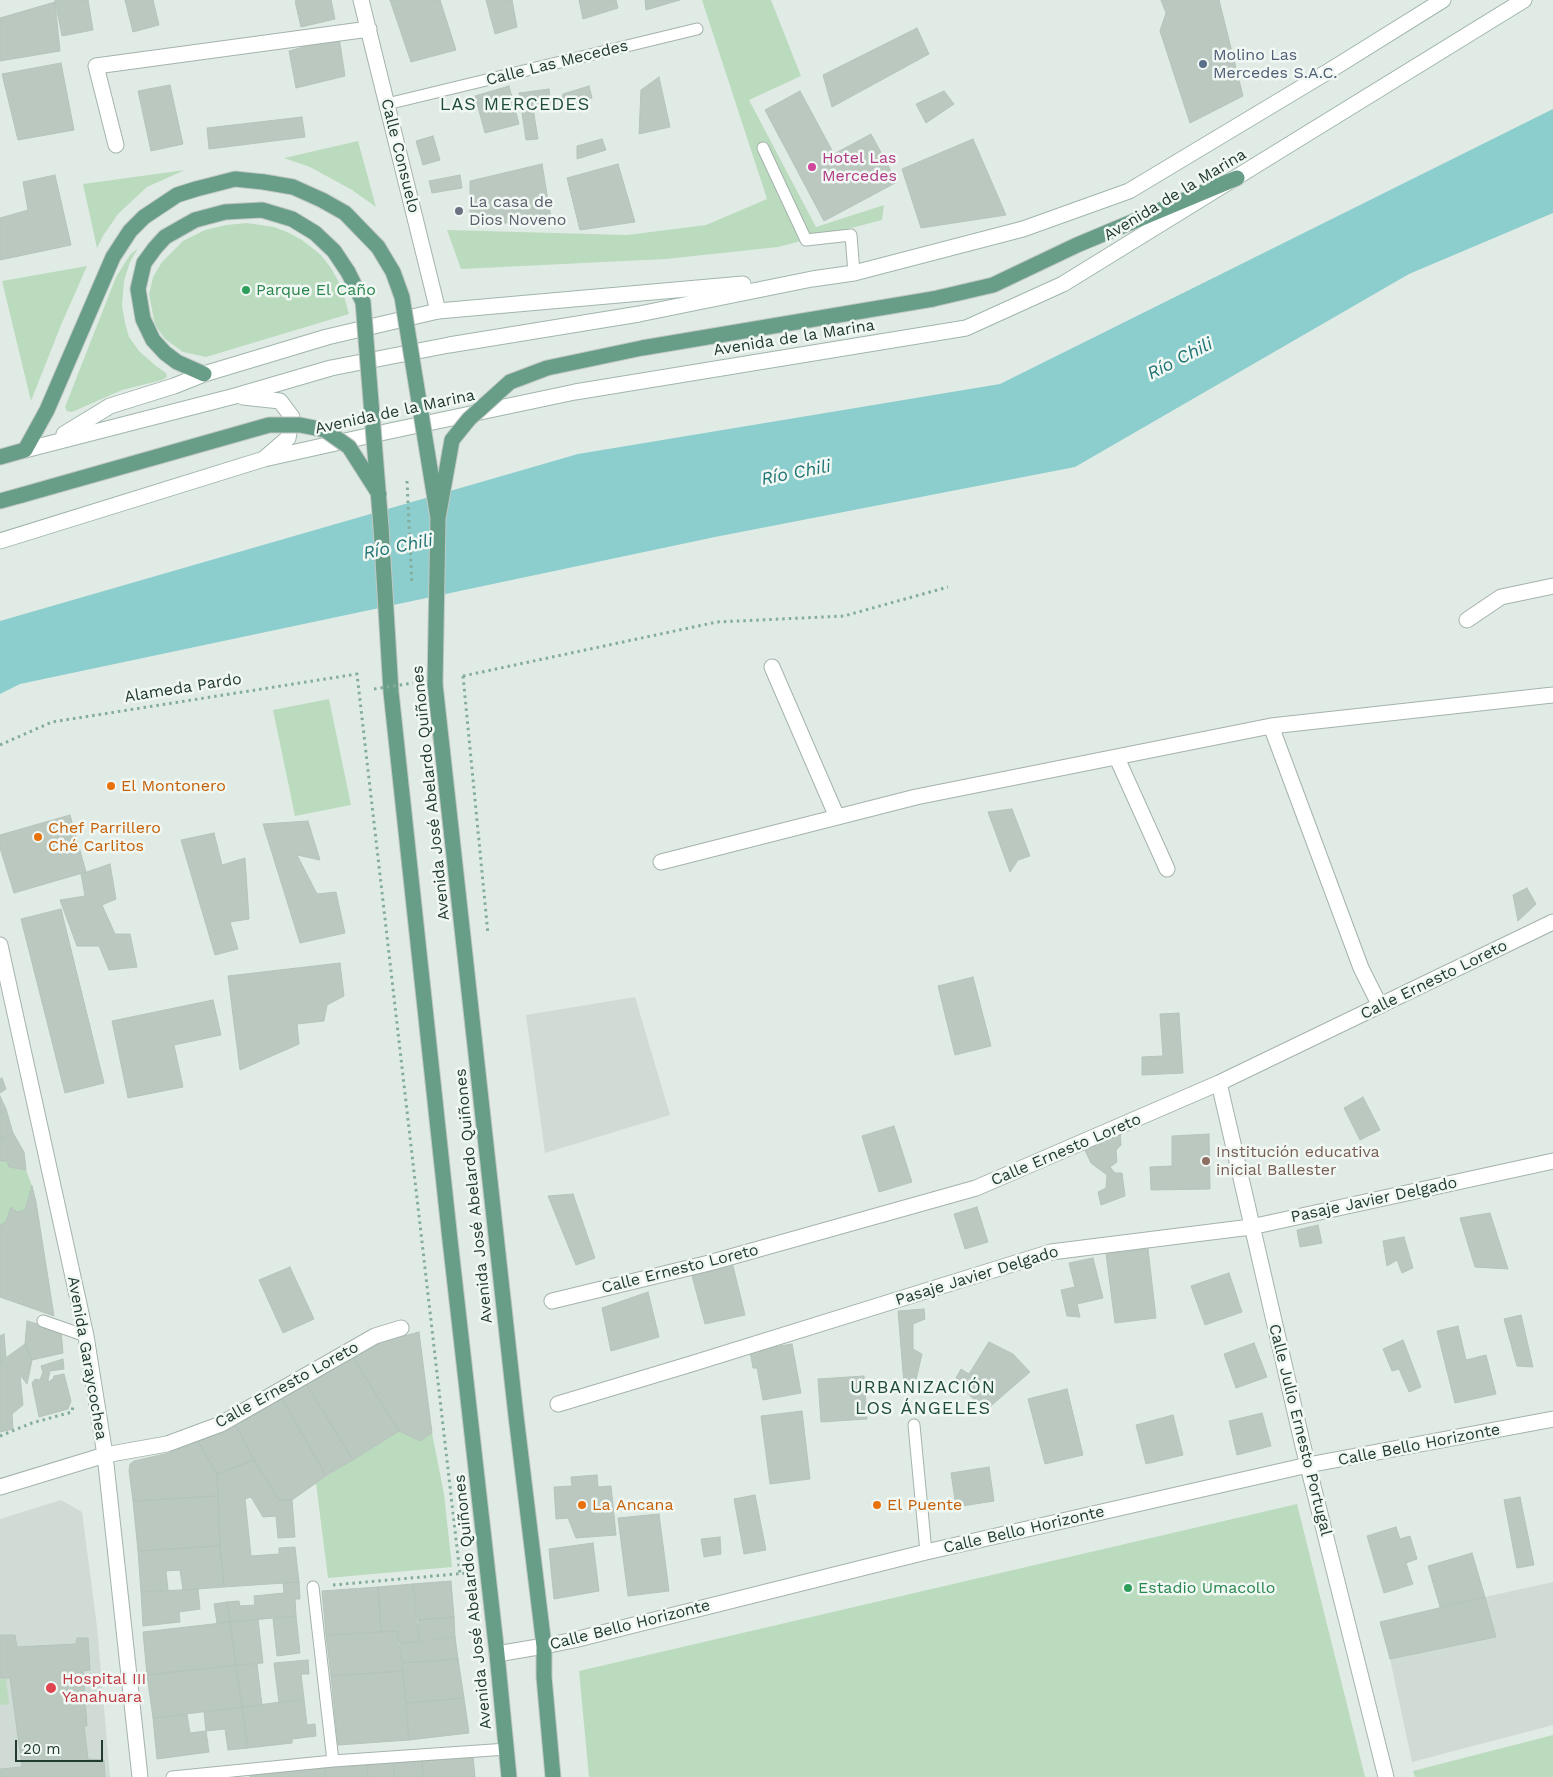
<!DOCTYPE html>
<meta charset="utf-8">
<style>
body{margin:0}
#map{position:relative;width:1553px;height:1777px;overflow:hidden;background:#e1ebe5;font-family:"Work Sans",sans-serif}
canvas{display:block}
.scale{position:absolute;left:15px;top:1740px;width:88px;height:22px;box-sizing:border-box;border:2px solid #223b30;border-top:0;padding-left:6px;font-size:15px;line-height:18px;white-space:nowrap;color:#223b30;-webkit-text-stroke:4px #f1f8f4;paint-order:stroke}
</style>
<div id="map">
<canvas width="1553" height="1777"></canvas>
<div class="scale">20 m</div>
</div>
<script>
const ctx = document.querySelector('canvas').getContext('2d');
ctx.lineJoin = 'round';
function fill(path, color) {
  ctx.fillStyle = color;
  ctx.fill(path, 'evenodd');
}
function shape(rows) {
  const path = new Path2D();
  for (const r of rows) {
    path.moveTo(r[0], r[1]);
    for (let i = 2; i < r.length; i += 2) path.lineTo(r[i], r[i + 1]);
  }
  return path;
}
function stroke(path, color, width, dash) {
  ctx.strokeStyle = color;
  ctx.lineWidth = width;
  ctx.lineCap = dash ? 'butt' : 'round';
  ctx.setLineDash(dash || []);
  ctx.stroke(path);
}
function drawText(font, color, halo, rows, align = 'center') {
  ctx.font = font + ' "Work Sans",sans-serif';
  ctx.lineWidth = 5;
  ctx.setLineDash([]);
  ctx.textBaseline = 'middle';
  ctx.strokeStyle = halo;
  ctx.fillStyle = color;
  for (const [text, x, y, turn = 0] of rows) {
    ctx.save();
    ctx.translate(x, y);
    ctx.rotate((+turn || 0) * Math.PI / 180);
    ctx.textAlign = isNaN(turn) ? turn : align;
    if (halo) ctx.strokeText(text, 0, 0);
    ctx.fillText(text, 0, 0);
    ctx.restore();
  }
}
fill(shape([
 [635,997,670,1115,545,1153,526,1015],
 [61,1500,82,1512,97,1627,110,1777,0,1777,0,1519],
 [1553,1582,1553,1725,1412,1762,1390,1659,1495,1637,1485,1597]
]), '#cfdbd4');
fill(shape([
 [702,0,771,0,801,76,749,100,816,227,884,205,882,220,778,247,666,259,461,269,447,230,627,235,706,225,767,199],
 [358,141,376,207,352,190,310,167,284,158],
 [185,170,147,187,118,214,103,236,97,248,83,184],
 [247,223,274,227,287,232,302,240,321,255,331,268,341,286,349,314,206,357,183,352,165,339,155,325,149,294,153,277,162,262,183,241,205,230,226,225],
 [138,248,130,262,124,281,122,305,125,323,129,337,139,351,156,366,166,373,167,377,162,380,122,390,72,412,67,411,65,407,116,277,130,255],
 [87,266,61,325,31,401,2,281],
 [329,699,351,805,295,816,273,710],
 [0,1161,7,1161,9,1167,26,1170,32,1186,25,1210,17,1212,11,1207,6,1222,0,1225],
 [399,1431,420,1441,432,1433,444,1494,452,1567,328,1578,316,1483],
 [1297,1504,1365,1777,589,1777,579,1671],
 [0,1679,6,1679,9,1704,0,1705],
 [1553,1735,1553,1777,1415,1777,1413,1771]
]), '#bbdbbe');
fill(shape([
 [1553,109,1553,213,1409,274,1075,467,715,537,20,684,0,694,0,621,578,454,1000,384]
]), '#8ccdcd');
const building = shape([
 [55,0,88,0,93,30,62,36,55,0],
 [125,0,153,0,159,25,133,32,125,0],
 [300,0,331,0,335,19,301,27,295,1,300,0],
 [390,0,440,0,456,50,411,62,390,0],
 [486,0,512,0,517,27,495,34,486,0],
 [579,0,616,0,618,8,583,19,579,0],
 [645,0,680,0,646,10,645,0],
 [1161,0,1219,0,1243,96,1190,123,1160,31,1166,13,1161,0],
 [55,2,60,51,0,61,0,18,55,2],
 [917,28,929,54,832,107,823,75,917,28],
 [339,37,345,76,296,88,289,51,339,37],
 [61,63,74,130,18,140,2,74,61,63],
 [659,77,670,127,639,134,641,90,659,77],
 [170,85,183,144,151,151,138,91,170,85],
 [509,86,519,124,485,133,475,96,509,86],
 [589,86,592,98,560,108,563,94,589,86],
 [549,89,551,106,533,108,538,139,526,140,519,93,549,89],
 [800,91,834,154,871,134,897,182,824,221,765,110,800,91],
 [944,91,954,104,926,123,916,104,944,91],
 [302,117,305,137,209,149,207,128,302,117],
 [433,136,440,160,423,165,416,141,433,136],
 [602,139,606,150,577,159,577,146,602,139],
 [973,139,1006,215,921,228,902,169,973,139],
 [542,164,551,218,470,227,470,181,542,164],
 [618,164,635,222,580,230,567,178,618,164],
 [55,175,71,245,0,260,0,218,28,210,23,182,55,175],
 [460,175,462,188,432,193,429,181,460,175],
 [1012,809,1030,856,1018,860,1010,872,988,812,1012,809],
 [70,815,86,872,14,893,0,848,0,835,70,815],
 [308,821,320,860,297,855,317,894,336,892,345,933,300,943,263,824,308,821],
 [214,833,222,865,245,858,249,919,230,922,238,949,215,955,181,840,214,833],
 [110,864,116,899,102,905,115,934,130,934,137,967,109,970,99,946,77,946,60,900,85,896,81,874,110,864],
 [1527,888,1536,904,1518,921,1513,895,1527,888],
 [61,909,104,1083,65,1093,21,919,61,909],
 [340,963,344,996,327,1005,324,1021,297,1024,299,1044,240,1070,228,976,340,963],
 [973,977,991,1046,955,1055,938,986,973,977],
 [213,1000,221,1035,174,1045,183,1087,128,1098,112,1021,213,1000],
 [1179,1013,1183,1073,1142,1075,1142,1057,1163,1056,1160,1014,1179,1013],
 [2,1078,6,1089,0,1093,0,1079,2,1078],
 [0,1096,6,1109,13,1133,0,1139,0,1096],
 [1363,1097,1380,1130,1360,1140,1344,1108,1363,1097],
 [894,1126,912,1182,879,1192,862,1136,894,1126],
 [1120,1131,1121,1145,1116,1150,1117,1162,1110,1167,1115,1173,1122,1173,1125,1196,1101,1205,1098,1192,1106,1188,1107,1175,1091,1163,1084,1148,1120,1131],
 [13,1133,24,1152,26,1170,9,1167,7,1161,0,1161,0,1139,13,1133],
 [1209,1134,1210,1189,1151,1190,1150,1167,1172,1166,1172,1136,1209,1134],
 [32,1186,36,1202,54,1316,0,1297,0,1225,6,1222,11,1207,17,1212,25,1210,32,1186],
 [573,1194,595,1258,576,1265,548,1196,573,1194],
 [977,1207,988,1242,965,1249,954,1214,977,1207],
 [1490,1213,1508,1269,1475,1267,1460,1218,1490,1213],
 [1318,1225,1322,1243,1300,1247,1297,1230,1318,1225],
 [1404,1237,1413,1268,1402,1273,1397,1260,1387,1266,1383,1241,1404,1237],
 [1148,1249,1156,1318,1115,1323,1106,1254,1148,1249],
 [1093,1258,1103,1298,1077,1304,1080,1317,1067,1316,1061,1290,1075,1287,1069,1263,1093,1258],
 [733,1266,745,1315,705,1324,692,1276,733,1266],
 [290,1267,314,1319,283,1333,259,1280,290,1267],
 [1229,1273,1242,1312,1205,1325,1191,1286,1229,1273],
 [648,1292,659,1337,611,1351,602,1308,648,1292],
 [924,1309,925,1319,913,1324,913,1349,922,1354,916,1380,904,1384,898,1311,924,1309],
 [1521,1315,1533,1367,1517,1366,1504,1319,1521,1315],
 [27,1321,61,1331,63,1353,32,1360,25,1344,27,1321],
 [1458,1326,1466,1360,1486,1355,1496,1394,1455,1403,1437,1331,1458,1326],
 [419,1332,432,1433,420,1441,399,1431,352,1356,377,1343,419,1332],
 [4,1334,6,1358,0,1362,0,1336,4,1334],
 [1403,1340,1421,1387,1409,1392,1399,1369,1392,1371,1383,1349,1403,1340],
 [989,1342,1013,1354,1030,1372,985,1411,955,1380,961,1369,969,1374,989,1342],
 [1254,1343,1267,1377,1236,1388,1224,1354,1254,1343],
 [25,1344,32,1360,27,1384,20,1375,23,1405,12,1414,13,1429,0,1432,0,1362,25,1344],
 [792,1344,801,1393,763,1400,757,1368,753,1368,750,1351,792,1344],
 [352,1356,399,1431,353,1460,305,1382,352,1356],
 [63,1359,64,1369,50,1371,48,1380,48,1382,53,1379,54,1376,64,1374,71,1401,68,1409,39,1417,32,1383,35,1379,40,1380,43,1372,41,1366,63,1359],
 [864,1376,867,1419,821,1422,818,1379,864,1376],
 [305,1382,353,1460,326,1476,281,1397,305,1382],
 [1067,1389,1083,1455,1045,1464,1028,1399,1067,1389],
 [281,1397,326,1476,292,1500,279,1500,254,1460,236,1426,281,1397],
 [802,1411,810,1479,770,1484,761,1416,802,1411],
 [1262,1413,1271,1446,1237,1455,1229,1421,1262,1413],
 [1173,1415,1183,1455,1146,1464,1136,1425,1173,1415],
 [236,1426,254,1460,217,1474,198,1441,225,1432,236,1426],
 [198,1441,217,1474,218,1496,133,1501,129,1470,130,1464,134,1461,169,1453,198,1441],
 [254,1460,279,1500,292,1500,295,1537,278,1538,276,1516,263,1517,251,1497,245,1499,251,1556,279,1554,279,1548,295,1547,299,1582,224,1587,220,1546,217,1474,254,1460],
 [989,1467,994,1501,956,1507,951,1473,989,1467],
 [597,1475,598,1487,611,1486,616,1535,576,1538,568,1518,556,1519,554,1487,572,1486,571,1477,597,1475],
 [755,1495,766,1550,744,1554,734,1499,755,1495],
 [218,1496,220,1546,138,1551,133,1501,218,1496],
 [1520,1497,1534,1565,1517,1568,1504,1500,1520,1497],
 [659,1514,669,1591,628,1596,618,1518,659,1514],
 [1396,1527,1400,1539,1410,1536,1417,1559,1406,1563,1413,1584,1384,1593,1367,1536,1396,1527],
 [720,1537,721,1554,704,1557,701,1539,720,1537],
 [593,1543,599,1591,554,1599,549,1549,593,1543],
 [220,1546,224,1587,183,1590,180,1570,166,1571,168,1590,141,1592,138,1551,220,1546],
 [1472,1553,1485,1597,1440,1607,1428,1566,1472,1553],
 [451,1581,454,1617,418,1620,413,1584,451,1581],
 [299,1582,300,1599,295,1599,296,1616,230,1622,227,1602,239,1601,240,1606,255,1605,254,1596,284,1593,283,1583,299,1582],
 [413,1584,419,1642,400,1643,397,1631,381,1632,378,1587,413,1584],
 [378,1587,381,1632,326,1635,322,1591,378,1587],
 [198,1589,200,1609,179,1612,180,1622,143,1626,141,1592,198,1589],
 [1485,1597,1496,1637,1390,1659,1380,1622,1485,1597],
 [227,1602,230,1622,217,1623,214,1604,227,1602],
 [296,1616,300,1653,277,1656,273,1619,296,1616],
 [454,1617,455,1637,419,1642,418,1620,454,1617],
 [258,1619,263,1663,236,1665,230,1622,258,1619],
 [230,1622,236,1665,147,1675,143,1632,230,1622],
 [397,1631,403,1671,331,1676,326,1635,397,1631],
 [0,1635,15,1635,17,1647,76,1644,77,1638,88,1638,90,1670,83,1671,87,1726,84,1726,88,1759,104,1760,105,1777,0,1777,0,1769,22,1767,10,1678,0,1678,0,1635],
 [455,1637,458,1659,402,1663,400,1643,455,1637],
 [458,1659,464,1698,406,1703,402,1663,458,1659],
 [308,1660,309,1674,301,1674,304,1699,279,1703,274,1663,308,1660],
 [257,1664,262,1705,242,1707,236,1665,257,1664],
 [236,1665,242,1707,153,1718,147,1675,236,1665],
 [403,1671,409,1740,338,1745,331,1676,403,1671],
 [464,1698,469,1733,409,1740,406,1703,464,1698],
 [304,1699,307,1725,315,1724,316,1736,292,1739,292,1743,248,1748,242,1707,304,1699],
 [242,1707,248,1748,228,1750,225,1729,206,1731,204,1712,242,1707],
 [187,1714,190,1733,206,1731,209,1752,157,1759,153,1718,187,1714],
 [473,1756,475,1777,423,1777,422,1761,473,1756],
 [422,1761,423,1777,395,1777,393,1762,422,1761],
 [393,1762,395,1777,368,1777,367,1765,393,1762],
 [367,1765,368,1777,326,1777,325,1767,367,1765],
 [325,1767,326,1777,250,1777,249,1774,325,1767]
]);
fill(building, '#bac8c0');
stroke(building, '#b4c4bb', 1);
const lane = shape([
 [387,104,697,29],
 [763,148,806,240,851,235,854,273],
 [43,1321,86,1336],
 [914,1425,926,1552],
 [313,1587,333,1761],
 [172,1777,333,1761,507,1749]
]);
const street = shape([
 [361,0,438,311],
 [116,145,96,66,369,29],
 [1467,620,1501,597,1553,586],
 [772,667,837,817],
 [1271,726,1361,968,1380,1006],
 [1117,758,1167,869],
 [661,862,916,797,1271,726,1553,695],
 [0,945,86,1336,105,1455,140,1777],
 [1219,1083,1303,1446,1386,1777],
 [552,1301,709,1263,976,1188,1219,1083,1553,922],
 [558,1404,691,1364,1051,1252,1251,1227,1553,1161],
 [0,1487,105,1455,167,1444,221,1424,375,1336,401,1328],
 [497,1654,544,1646,574,1640,926,1552,1308,1465,1553,1419]
]);
const secondary = shape([
 [243,397,280,401,292,417,288,438,265,458],
 [64,434,110,406,174,386,204,374,327,337,438,311,743,284],
 [25,450,235,396,331,368,449,345,639,314,812,279,854,273,1023,229,1129,191,1329,71,1443,0],
 [0,541,264,459,390,431,575,392,966,328,1063,284,1524,0]
]);
const primary = shape([
 [933,299,993,285,1077,245,1237,178],
 [204,374,177,362,165,353,153,340,143,319,138,289,144,263,155,248,165,237,195,220,225,212,262,210,292,219,315,233,334,251,348,272],
 [0,457,25,450,47,410,113,257,130,231,144,217,177,195,196,189,235,179,264,182],
 [0,501,22,495],
 [381,527,391,692,450,1240,497,1654,509,1777],
 [435,684,516,1416,544,1646,544,1677,553,1777]
]);
stroke(lane, '#a4b3ab', 13);
stroke(street, '#a4b3ab', 17);
stroke(secondary, '#a0b6ab', 17);
stroke(primary, '#c1c8c5', 17);
stroke(shape([
 [463,676,488,934],
 [463,676,717,622,844,616,948,587],
 [0,745,52,722,357,674,460,1574],
 [0,1436,32,1423,72,1412,73,1406],
 [333,1585,467,1573]
]), '#83ad99', 3, [2.5, 4]);
stroke(lane, '#fff', 11);
stroke(street, '#fff', 15);
stroke(secondary, '#fff', 15);
stroke(primary, '#689e87', 15);
const primaryBridge = shape([
 [264,182,293,187,322,200,345,213,378,247,393,272,402,297,438,518,435,684],
 [348,272,363,302,381,527],
 [22,495,269,425,300,425,325,430,349,447,379,494],
 [438,518,452,440,469,419,510,382,547,368,642,348,933,299]
]);
stroke(primaryBridge, '#c1c8c5', 17, []);
stroke(shape([
 [407,481,412,585],
 [374,689,413,683]
]), '#83ad99', 3, [2.5, 4]);
stroke(primaryBridge, '#689e87', 15);
for (const [x, y, r, color] of [
 [1203,64,5,"#5c6f8a"],
 [812,167,5,"#d1479c"],
 [459,211,5,"#6b7280"],
 [246,290,5,"#2e9e5b"],
 [111,786,5,"#e8710a"],
 [38,837,5,"#e8710a"],
 [1206,1161,5,"#8d6e63"],
 [582,1505,5,"#e8710a"],
 [877,1505,5,"#e8710a"],
 [1128,1588,5,"#2e9e5b"],
 [51,1688,6,"#e0444e"]
]) {
  const dot = new Path2D();
  dot.arc(x, y, r, 0, 2 * Math.PI);
  ctx.fillStyle = color;
  ctx.fill(dot);
  stroke(dot, '#f1f8f4', 2);
}
drawText('16px', '#4e5e75', '#f1f8f4', [
 ["Molino Las",1213,55],
 ["Mercedes S.A.C.",1213,73]
], 'left');
drawText('16px', '#223b30', '#f1f8f4', [
 ["Calle Las Mecedes",557,63,-14],
 ["Calle Consuelo",400,156,76],
 ["Avenida de la Marina",1175,195,-31],
 ["Avenida de la Marina",794,338,-9],
 ["Avenida de la Marina",395,412,-12],
 ["Alameda Pardo",183,688,-9],
 ["Avenida José Abelardo Quiñones",431,793,-96],
 ["Calle Ernesto Loreto",1434,980,-26],
 ["Calle Ernesto Loreto",1066,1150,-23],
 ["Avenida José Abelardo Quiñones",474,1196,-96],
 ["Pasaje Javier Delgado",1374,1200,-12],
 ["Calle Ernesto Loreto",680,1269,-14],
 ["Pasaje Javier Delgado",977,1276,-17],
 ["Avenida Garaycochea",87,1358,80],
 ["Calle Ernesto Loreto",287,1385,-29],
 ["Calle Julio Ernesto Portugal",1300,1430,76],
 ["Calle Bello Horizonte",1419,1445,-11],
 ["Calle Bello Horizonte",1024,1530,-13],
 ["Avenida José Abelardo Quiñones",473,1602,-96],
 ["Calle Bello Horizonte",630,1625,-14]
]);
drawText('16px', '#b23c85', '#f1f8f4', [
 ["Hotel Las",822,158],
 ["Mercedes",822,176]
], 'left');
drawText('16px', '#5b616d', '#f1f8f4', [
 ["La casa de",469,202],
 ["Dios Noveno",469,220]
], 'left');
drawText('16px', '#27864d', '#f1f8f4', [
 ["Parque El Caño",256,290],
 ["Estadio Umacollo",1138,1588]
], 'left');
drawText('16px', '#c56008', '#f1f8f4', [
 ["El Montonero",121,786],
 ["Chef Parrillero",48,828],
 ["Ché Carlitos",48,846],
 ["La Ancana",592,1505],
 ["El Puente",887,1505]
], 'left');
drawText('16px', '#785e54', '#f1f8f4', [
 ["Institución educativa",1216,1152],
 ["inicial Ballester",1216,1170]
], 'left');
drawText('16px', '#be3a42', '#f1f8f4', [
 ["Hospital III",62,1679],
 ["Yanahuara",62,1697]
], 'left');
ctx.letterSpacing = '1px';
drawText('18px', '#1f4c3a', '#f1f8f4', [
 ["LAS MERCEDES",515,105],
 ["URBANIZACIÓN",923,1388],
 ["LOS ÁNGELES",923,1409]
]);
ctx.letterSpacing = '0px';
drawText('italic 18px', '#207374', '#f1f8f4', [
 ["Río Chili",1180,359,-27],
 ["Río Chili",796,473,-11],
 ["Río Chili",398,547,-11]
]);
</script>
